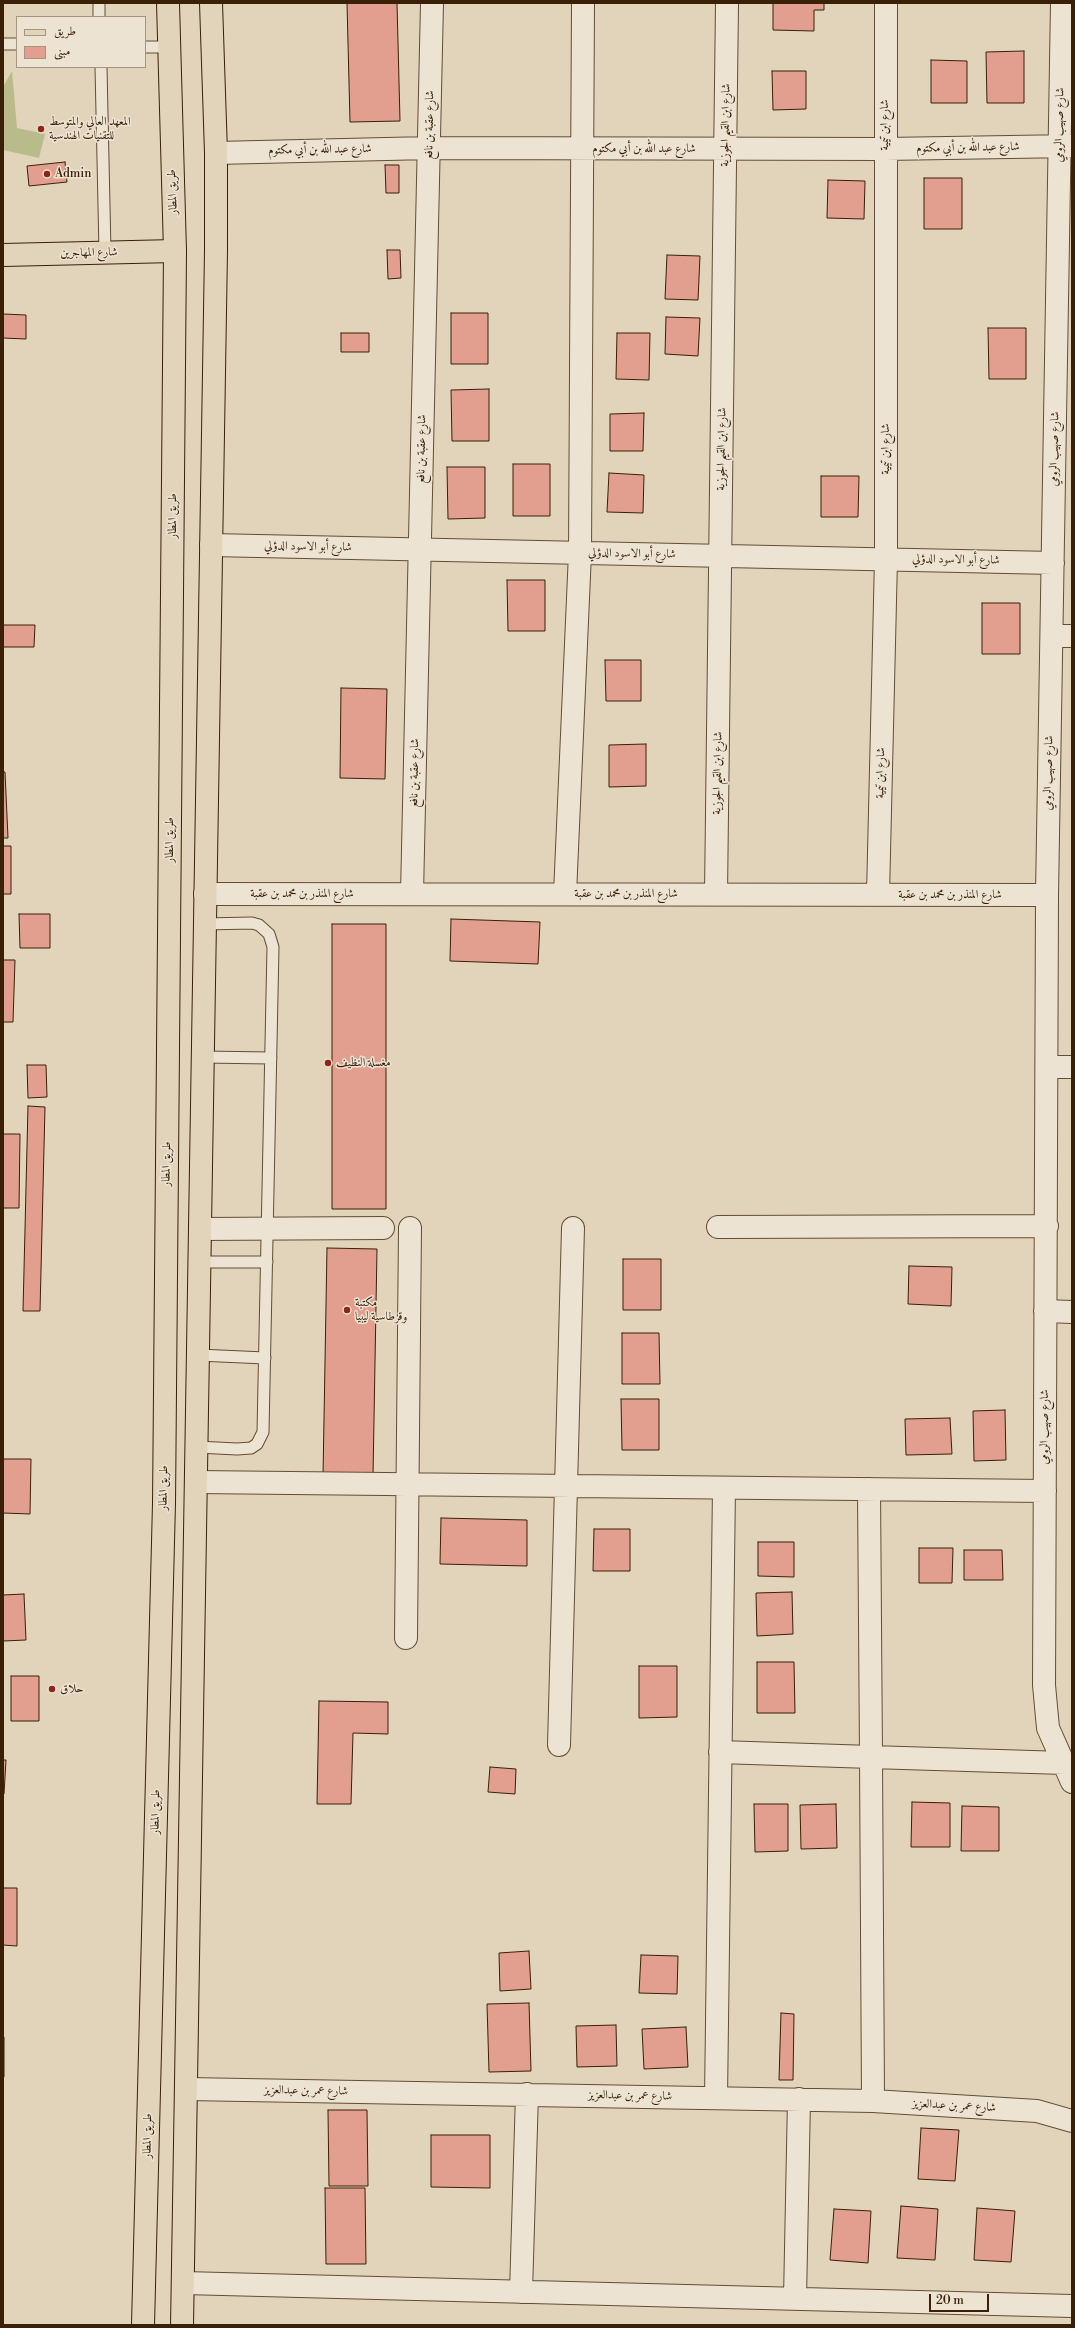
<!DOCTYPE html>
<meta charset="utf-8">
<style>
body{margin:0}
#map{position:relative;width:1075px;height:2328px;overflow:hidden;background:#e1d4bb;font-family:"Libre Bodoni",Amiri,serif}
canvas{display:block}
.frame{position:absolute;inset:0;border:4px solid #3a2007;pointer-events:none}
.legend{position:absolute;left:16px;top:16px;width:130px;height:52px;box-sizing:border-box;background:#ece3d3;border:1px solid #a59581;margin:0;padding:5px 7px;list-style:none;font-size:12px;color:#3a2007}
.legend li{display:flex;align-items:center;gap:8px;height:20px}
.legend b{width:20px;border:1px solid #a59581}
.scale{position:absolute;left:929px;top:2294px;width:60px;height:18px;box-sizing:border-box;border:2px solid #3a2007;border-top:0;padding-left:5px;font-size:12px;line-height:14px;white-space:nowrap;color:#3a2007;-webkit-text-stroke:3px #ece3d3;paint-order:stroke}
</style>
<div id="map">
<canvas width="1075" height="2328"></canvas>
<div class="frame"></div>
<ul class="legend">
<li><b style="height:5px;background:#e1d4bb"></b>طريق</li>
<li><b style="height:11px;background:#e29e8e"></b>مبنى</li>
</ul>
<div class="scale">20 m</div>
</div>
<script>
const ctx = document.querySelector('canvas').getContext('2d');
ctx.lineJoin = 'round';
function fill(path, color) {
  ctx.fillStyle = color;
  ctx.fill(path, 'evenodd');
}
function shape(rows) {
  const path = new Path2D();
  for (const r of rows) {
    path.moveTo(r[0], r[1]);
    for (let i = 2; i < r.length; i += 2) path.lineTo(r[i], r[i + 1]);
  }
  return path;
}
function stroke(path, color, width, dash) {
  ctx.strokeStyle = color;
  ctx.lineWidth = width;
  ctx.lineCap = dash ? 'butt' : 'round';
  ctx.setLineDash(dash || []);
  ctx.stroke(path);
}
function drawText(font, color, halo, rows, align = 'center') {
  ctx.font = font + ' "Libre Bodoni",Amiri,serif';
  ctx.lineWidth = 3;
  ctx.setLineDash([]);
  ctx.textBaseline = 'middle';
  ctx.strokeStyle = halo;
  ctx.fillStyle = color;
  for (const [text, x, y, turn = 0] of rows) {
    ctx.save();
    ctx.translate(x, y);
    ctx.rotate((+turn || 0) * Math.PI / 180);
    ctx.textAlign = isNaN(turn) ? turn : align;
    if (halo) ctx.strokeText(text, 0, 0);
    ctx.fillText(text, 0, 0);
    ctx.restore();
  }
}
fill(shape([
 [12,71,17,128,45,134,39,158,3,150,3,87]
]), '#babb8b');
const building = shape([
 [347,3,397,3,400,121,350,122,347,3],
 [773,3,824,3,824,10,814,10,814,31,773,30,773,3],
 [1024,51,1024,103,987,103,986,52,1024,51],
 [931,60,967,61,967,103,931,103,931,60],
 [772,71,806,71,806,109,773,110,772,71],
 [65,162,67,182,29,186,27,166,65,162],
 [385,165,399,165,399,193,386,193,385,165],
 [924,178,962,178,962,229,924,229,924,178],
 [828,180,865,181,864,219,827,218,828,180],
 [387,250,400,250,401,278,388,279,387,250],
 [667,255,700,256,698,300,665,299,667,255],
 [451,313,488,313,488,364,451,364,451,313],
 [3,314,26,315,26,339,3,338,3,314],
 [666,317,700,318,698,356,665,354,666,317],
 [988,328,1026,328,1026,379,989,379,988,328],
 [341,333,369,333,369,352,341,352,341,333],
 [617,333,650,333,649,380,616,379,617,333],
 [489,389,489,441,452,441,451,390,489,389],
 [644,413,643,451,610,451,610,414,644,413],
 [513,464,550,464,550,516,513,516,513,464],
 [447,467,485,467,485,518,448,519,447,467],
 [609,473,644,475,643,513,607,512,609,473],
 [821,476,859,476,858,517,821,517,821,476],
 [507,580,545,580,545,631,508,631,507,580],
 [982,603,1020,603,1020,654,982,654,982,603],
 [3,625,35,625,34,647,3,647,3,625],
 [605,660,641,660,641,701,606,701,605,660],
 [341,688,387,689,385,779,340,778,341,688],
 [646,744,646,786,609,787,609,745,646,744],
 [3,772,5,772,8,838,3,838,3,772],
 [3,846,11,846,11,894,3,894,3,846],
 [19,914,50,914,50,948,20,948,19,914],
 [451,919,540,922,538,964,450,961,451,919],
 [332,924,386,924,386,1209,332,1209,332,924],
 [3,960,15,960,13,1022,3,1022,3,960],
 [27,1065,46,1065,47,1097,28,1098,27,1065],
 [28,1106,45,1107,40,1311,23,1311,28,1106],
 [3,1134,20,1134,19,1208,3,1208,3,1134],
 [327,1248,377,1249,373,1476,323,1476,327,1248],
 [623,1259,661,1259,661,1310,623,1310,623,1259],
 [909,1266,952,1267,951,1306,908,1304,909,1266],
 [622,1333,659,1333,660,1384,622,1384,622,1333],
 [621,1399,659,1399,659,1450,622,1450,621,1399],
 [1005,1410,1006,1460,974,1461,973,1411,1005,1410],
 [950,1418,952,1454,906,1455,905,1419,950,1418],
 [3,1459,31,1459,30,1514,3,1513,3,1459],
 [441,1518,527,1520,527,1566,440,1564,441,1518],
 [594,1529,630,1529,630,1571,593,1571,594,1529],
 [758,1542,794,1542,794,1577,758,1576,758,1542],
 [919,1548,953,1548,952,1583,919,1583,919,1548],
 [964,1550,1002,1550,1003,1580,964,1580,964,1550],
 [792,1592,793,1634,757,1636,756,1593,792,1592],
 [24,1594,26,1640,3,1641,3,1595,24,1594],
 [757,1662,794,1662,795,1713,757,1713,757,1662],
 [639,1666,677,1666,677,1717,639,1718,639,1666],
 [11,1676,39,1676,39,1721,11,1721,11,1676],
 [319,1701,388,1702,388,1734,353,1733,351,1804,317,1804,319,1701],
 [3,1760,6,1760,4,1794,3,1794,3,1760],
 [490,1767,516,1769,515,1794,488,1792,490,1767],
 [912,1802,950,1803,950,1847,911,1847,912,1802],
 [754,1804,788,1804,788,1851,755,1852,754,1804],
 [836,1804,837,1848,801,1849,800,1805,836,1804],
 [962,1806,999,1807,999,1851,961,1851,962,1806],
 [3,1888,17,1888,17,1946,3,1945,3,1888],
 [529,1951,531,1989,500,1991,499,1953,529,1951],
 [641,1955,678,1956,677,1994,639,1993,641,1955],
 [529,2003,531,2071,489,2072,487,2004,529,2003],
 [781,2013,794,2014,793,2080,779,2080,781,2013],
 [616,2025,617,2066,577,2067,576,2026,616,2025],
 [686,2027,688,2067,644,2069,642,2029,686,2027],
 [3,2037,4,2037,4,2077,3,2077,3,2037],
 [328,2110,367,2110,368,2186,329,2186,328,2110],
 [921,2128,959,2130,955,2181,918,2179,921,2128],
 [431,2135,490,2135,490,2188,431,2187,431,2135],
 [325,2188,365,2188,366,2264,326,2264,325,2188],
 [901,2206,938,2209,935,2260,897,2258,901,2206],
 [977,2208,1015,2211,1011,2262,974,2260,977,2208],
 [834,2209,871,2211,868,2263,830,2260,834,2209]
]);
fill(building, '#e29e8e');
stroke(building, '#3a2007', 1);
const service = shape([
 [99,3,99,17],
 [3,44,17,44],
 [145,47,169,47],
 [101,67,105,252],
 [202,1057,271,1058],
 [199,1262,267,1262],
 [198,1355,265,1358],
 [197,1447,237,1449,251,1448,257,1444,263,1432,273,947,269,934,259,925,252,923,204,924]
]);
const minor = shape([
 [1062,3,1047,895,1044,1685,1048,1728,1072,1782],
 [216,153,429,148,885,149,1072,146],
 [211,545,1053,563],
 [1052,636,1072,636],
 [205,894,1047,895],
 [412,894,432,3],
 [565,894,580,553,583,3],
 [716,894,727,3],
 [878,895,886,559,886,3],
 [1047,1067,1072,1067],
 [718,1227,1047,1226],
 [200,1229,383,1228],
 [1045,1311,1072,1312],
 [196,1482,1045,1491],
 [869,1489,871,1757,1064,1763],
 [406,1638,410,1228],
 [559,1745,573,1228],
 [720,1752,871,1757,873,2101],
 [187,2089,873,2101,1037,2111,1072,2121],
 [716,2098,724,1488],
 [184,2283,1072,2306],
 [521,2292,527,2094],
 [795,2299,799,2099]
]);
const primary = shape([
 [3,255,175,251]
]);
const trunk = shape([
 [143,2325,164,1503,175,251,168,3],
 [182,2325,216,250,216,153,211,3]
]);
stroke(service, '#644d34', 13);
stroke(minor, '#644d34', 24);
stroke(primary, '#3a2007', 24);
stroke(trunk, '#3a2007', 24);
stroke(service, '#ece3d3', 11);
stroke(minor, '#ece3d3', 22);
stroke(primary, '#e1d4bb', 22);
stroke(trunk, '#e1d4bb', 22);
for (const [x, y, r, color] of [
 [41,129,4,"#8f2418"],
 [47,174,4,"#8f2418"],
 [328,1063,4,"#8f2418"],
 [347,1310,4,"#8f2418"],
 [52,1689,4,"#8f2418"]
]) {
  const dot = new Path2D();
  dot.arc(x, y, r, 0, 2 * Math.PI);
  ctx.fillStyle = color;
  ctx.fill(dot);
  stroke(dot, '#ece3d3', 1.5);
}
drawText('12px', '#3a2007', '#ece3d3', [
 ["المعهد العالي والمتوسط",49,122],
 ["للتقنيات الهندسية",49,136],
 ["Admin",55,174],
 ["مغسلة النظيف",336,1063],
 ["مكتبة",355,1303],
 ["وقرطاسية ليبيا",355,1317],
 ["حلاق",60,1689]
], 'left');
drawText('12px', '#3a2007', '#ece3d3', [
 ["شارع عقبة بن نافع",430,125,-89],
 ["شارع ابن القيم الجوزية",726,125,-89],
 ["شارع ابن تيمية",885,125,-90],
 ["شارع صهيب الرومي",1060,125,-89],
 ["شارع عبد الله بن أبي مكتوم",968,148,-1],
 ["شارع عبد الله بن أبي مكتوم",644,149],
 ["شارع عبد الله بن أبي مكتوم",320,150,-1],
 ["طريق المطار",173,192,-92],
 ["شارع المهاجرين",89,253,-1],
 ["شارع عقبة بن نافع",422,449,-89],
 ["شارع ابن القيم الجوزية",722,449,-89],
 ["شارع ابن تيمية",886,449,-90],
 ["شارع صهيب الرومي",1055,449,-89],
 ["طريق المطار",173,516,-90],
 ["شارع أبو الاسود الدؤلي",308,547,1],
 ["شارع أبو الاسود الدؤلي",632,554,1],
 ["شارع أبو الاسود الدؤلي",956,560,1],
 ["شارع عقبة بن نافع",415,773,-89],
 ["شارع ابن القيم الجوزية",718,773,-89],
 ["شارع ابن تيمية",881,773,-89],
 ["شارع صهيب الرومي",1049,773,-89],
 ["طريق المطار",170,840,-90],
 ["شارع المنذر بن محمد بن عقبة",302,894],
 ["شارع المنذر بن محمد بن عقبة",626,894],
 ["شارع المنذر بن محمد بن عقبة",950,895],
 ["طريق المطار",167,1164,-89],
 ["شارع صهيب الرومي",1045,1427,-90],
 ["طريق المطار",164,1488,-89],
 ["طريق المطار",156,1812,-89],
 ["شارع عمر بن عبدالعزيز",306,2091,1],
 ["شارع عمر بن عبدالعزيز",630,2096,1],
 ["شارع عمر بن عبدالعزيز",954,2106,3],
 ["طريق المطار",148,2136,-89]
]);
</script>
